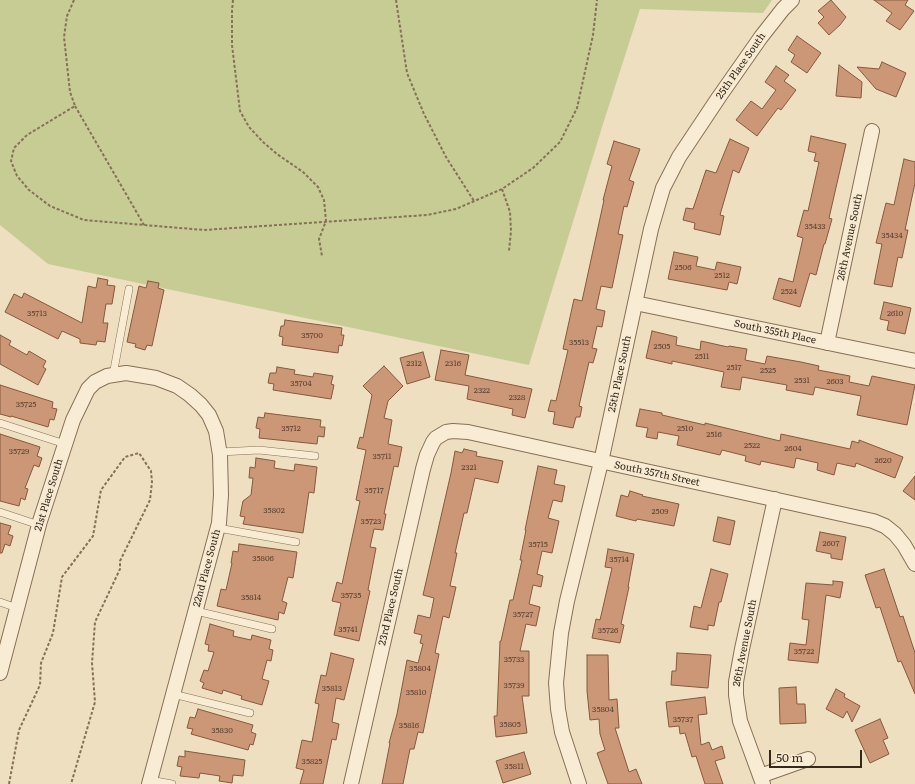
<!DOCTYPE html>
<style>
body{margin:0}
#map{position:relative;width:915px;height:784px;overflow:hidden;background:#eedfc0;font-family:Literata,serif}
canvas{display:block}
.scale{position:absolute;left:769px;top:750px;width:93px;height:18px;box-sizing:border-box;border:2px solid #37281d;border-top:0;padding-left:5px;font-size:12px;line-height:14px;white-space:nowrap;color:#37281d;-webkit-text-stroke:3px #f5e9d0;paint-order:stroke}
</style>
<div id="map">
<canvas width="915" height="784"></canvas>
<div class="scale">50 m</div>
</div>
<script>
const ctx = document.querySelector('canvas').getContext('2d');
ctx.lineJoin = 'round';
function fill(path, color) {
  ctx.fillStyle = color;
  ctx.fill(path, 'evenodd');
}
function shape(rows) {
  const path = new Path2D();
  for (const r of rows) {
    path.moveTo(r[0], r[1]);
    for (let i = 2; i < r.length; i += 2) path.lineTo(r[i], r[i + 1]);
  }
  return path;
}
function stroke(path, color, width, dash) {
  ctx.strokeStyle = color;
  ctx.lineWidth = width;
  ctx.lineCap = dash ? 'butt' : 'round';
  ctx.setLineDash(dash || []);
  ctx.stroke(path);
}
function drawText(font, color, halo, rows, align = 'center') {
  ctx.font = font + ' Literata,serif';
  ctx.lineWidth = 3.5;
  ctx.setLineDash([]);
  ctx.textBaseline = 'middle';
  ctx.strokeStyle = halo;
  ctx.fillStyle = color;
  for (const [text, x, y, turn = 0] of rows) {
    ctx.save();
    ctx.translate(x, y);
    ctx.rotate((+turn || 0) * Math.PI / 180);
    ctx.textAlign = isNaN(turn) ? turn : align;
    if (halo) ctx.strokeText(text, 0, 0);
    ctx.fillText(text, 0, 0);
    ctx.restore();
  }
}
fill(shape([
 [0,0,772,0,763,13,640,9,603,124,529,365,48,264,0,225]
]), '#c7cc95');
const building = shape([
 [831,0,846,17,840,25,829,35,818,23,824,17,818,11,831,0],
 [874,0,908,0,905,5,914,11,900,30,886,21,892,13,874,0],
 [797,36,821,53,807,73,791,62,795,55,788,50,797,36],
 [882,62,906,73,896,97,876,89,857,67,879,69,882,62],
 [839,65,862,82,861,98,836,96,839,65],
 [776,66,789,75,784,81,796,90,781,110,778,108,757,136,736,120,751,101,762,109,776,90,765,82,776,66],
 [811,136,846,144,829,218,832,219,825,244,824,244,816,275,810,273,800,307,773,299,779,278,793,282,803,238,797,236,804,210,808,211,819,162,814,161,816,153,808,151,811,136],
 [730,139,749,148,739,173,733,170,720,215,724,216,720,235,694,229,695,223,683,220,686,208,693,209,706,170,716,173,730,139],
 [614,141,640,149,629,180,634,182,627,207,624,206,618,234,623,235,612,288,601,286,596,309,605,311,602,327,597,326,592,348,597,349,593,363,589,362,579,406,582,407,580,417,576,417,573,428,553,424,555,412,548,411,551,400,556,401,568,350,563,349,574,299,582,301,604,200,603,200,612,166,607,164,614,141],
 [904,159,915,162,915,183,905,230,908,230,902,258,898,257,892,287,874,284,882,244,876,243,886,203,894,205,904,159],
 [674,252,698,257,696,266,715,270,717,262,741,267,737,284,729,282,727,290,668,279,674,252],
 [98,278,108,280,107,285,115,286,112,304,106,304,103,323,108,323,105,342,97,341,96,345,80,343,80,339,62,331,58,339,5,312,14,294,22,298,24,293,82,323,88,286,96,288,98,278],
 [148,281,159,283,158,288,164,290,152,346,147,345,145,350,135,347,136,344,127,342,139,286,146,288,148,281],
 [884,302,911,308,905,334,887,330,889,321,880,319,884,302],
 [285,320,342,328,341,335,344,335,342,346,339,345,338,353,282,345,283,337,279,336,281,326,284,326,285,320],
 [652,331,677,337,676,345,700,350,701,341,728,347,729,346,747,349,745,360,765,364,767,356,801,362,819,366,818,370,850,376,849,382,869,386,872,376,915,385,907,425,857,415,861,396,815,387,813,395,786,390,787,385,742,377,740,390,721,387,724,372,672,361,672,364,646,358,652,331],
 [0,335,11,341,9,345,27,355,29,351,46,361,43,367,46,369,38,385,0,364,0,335],
 [441,350,469,355,465,375,532,389,525,418,512,415,513,409,467,399,469,386,435,380,441,350],
 [423,352,430,377,407,384,400,358,423,352],
 [384,366,403,386,388,401,384,418,392,420,388,444,402,447,398,467,394,466,384,514,386,514,383,530,374,529,370,547,376,548,368,590,370,591,359,641,334,635,341,603,332,601,337,582,342,584,360,501,356,500,366,450,357,448,360,437,363,438,372,395,363,386,384,366],
 [277,367,295,370,294,374,313,377,314,373,333,376,331,384,334,385,331,399,273,390,274,384,268,383,270,373,276,373,277,367],
 [0,385,53,402,52,408,57,409,54,420,50,419,48,427,11,416,11,417,0,414,0,385],
 [640,409,662,413,662,415,705,425,705,423,780,441,781,434,850,449,852,441,859,443,859,440,903,457,895,478,856,463,855,467,837,463,834,475,817,470,818,463,796,458,794,468,761,461,760,465,745,461,746,456,722,450,720,455,677,445,679,436,658,432,657,439,646,437,648,428,636,426,640,409],
 [265,413,321,420,320,427,325,427,324,437,318,436,317,444,259,438,260,429,256,428,258,417,264,418,265,413],
 [0,434,40,447,37,456,42,458,39,467,34,465,25,488,28,489,25,500,21,498,19,506,0,501,0,434],
 [464,449,477,452,476,456,503,461,498,483,475,478,467,513,464,513,455,553,457,553,450,586,456,587,449,618,443,616,435,653,439,654,423,733,418,732,414,749,410,749,403,784,382,784,390,743,389,743,397,714,407,660,418,663,423,644,420,643,422,635,414,633,418,615,430,618,434,598,423,595,451,473,455,451,462,453,464,449],
 [256,458,275,461,274,468,294,471,295,464,317,467,314,493,309,492,303,533,243,524,245,517,240,516,243,501,251,495,253,478,249,478,250,467,255,468,256,458],
 [538,466,557,470,554,484,565,486,562,502,553,500,548,518,559,521,552,553,542,551,537,574,543,576,541,587,533,585,529,604,540,607,536,626,526,624,520,651,529,651,529,696,522,696,527,733,496,737,494,716,497,716,500,641,501,641,510,600,513,600,522,560,520,560,526,530,525,530,538,466],
 [915,476,915,500,903,491,915,476],
 [630,491,643,495,642,496,679,504,674,526,637,519,636,521,616,516,621,495,628,497,630,491],
 [718,517,735,521,730,545,713,541,718,517],
 [0,523,11,526,8,534,13,536,10,546,5,544,2,553,0,553,0,523],
 [820,532,846,537,842,560,831,558,831,554,816,551,820,532],
 [239,544,297,552,293,578,288,577,282,601,287,603,284,614,279,612,278,620,217,606,221,589,226,590,232,563,231,563,233,551,238,552,239,544],
 [608,549,634,554,628,587,629,587,621,624,624,625,620,643,592,638,596,619,600,620,612,568,605,567,608,549],
 [711,569,728,574,721,602,719,602,714,626,708,625,708,630,690,627,694,606,701,608,711,569],
 [884,569,900,617,903,616,915,653,915,694,901,661,898,662,880,607,876,608,865,575,884,569],
 [833,581,843,582,840,598,826,595,818,663,788,660,790,643,806,645,809,620,802,619,806,583,833,585,833,581],
 [210,624,234,631,233,636,251,640,252,635,271,640,269,649,273,650,271,661,267,660,262,679,269,681,262,705,241,699,242,696,223,690,222,694,202,688,204,683,200,681,204,670,208,671,214,652,208,651,209,645,205,644,210,624],
 [331,653,354,659,344,700,336,698,332,722,339,724,336,740,332,739,323,784,300,784,304,770,296,768,302,740,312,742,319,704,315,703,321,675,326,676,331,653],
 [677,653,711,655,708,688,671,685,672,671,676,671,677,653],
 [587,655,608,655,609,700,617,699,619,728,615,728,629,772,636,769,642,784,608,784,597,753,605,750,600,734,599,719,590,720,587,691,587,655],
 [796,687,797,704,805,704,806,723,780,724,779,688,796,687],
 [836,689,845,694,844,697,860,706,852,722,847,711,843,718,826,709,836,689],
 [705,697,707,714,698,715,701,745,709,742,712,750,722,746,725,758,715,761,723,784,705,784,696,756,692,757,685,733,680,734,679,726,669,727,666,702,705,697],
 [198,709,253,725,251,732,256,734,253,745,250,744,248,750,191,734,193,729,187,728,190,717,195,718,198,709],
 [880,719,888,738,883,740,889,754,870,763,855,730,880,719],
 [185,751,245,760,243,776,233,775,232,783,219,781,220,776,200,773,199,778,180,776,182,767,177,766,179,756,185,757,185,751],
 [524,752,531,774,503,783,496,761,524,752]
]);
fill(building, '#cc9776');
stroke(building, '#86583e', 1);
const lane = shape([
 [113,375,129,289],
 [0,423,65,444],
 [220,452,259,450,315,456],
 [0,512,39,525],
 [218,528,296,542],
 [0,602,17,608],
 [196,611,272,629],
 [173,694,250,713],
 [150,780,172,784]
]);
const street = shape([
 [635,303,915,361],
 [827,343,872,131],
 [0,673,40,521,73,420,88,389,95,382,107,376,126,373,156,378,177,386,190,395,201,405,209,415,216,431,220,455,221,495,219,523,149,784],
 [760,776,808,759],
 [351,784,423,469,427,455,433,442,436,438,446,432,453,431,468,432,873,521,885,526,895,534,904,545,915,564],
 [579,784,562,732,558,709,556,683,561,633,567,601,601,462,651,229,663,188,679,157,719,97,761,37,783,9,792,0],
 [763,784,740,721,736,695,736,682,742,649,775,499]
]);
stroke(lane, '#877058', 8);
stroke(street, '#877058', 16);
stroke(shape([
 [74,0,67,16,64,37,70,92,75,106,27,135,14,148,11,161,17,176,29,190,50,206,84,220,204,230,427,215,456,209,502,189,533,168,560,142,577,108,593,35,597,0],
 [233,0,232,11,232,45,240,111,249,127,263,142,277,154,303,172,318,187,324,200,326,221,319,239,322,256],
 [396,0,407,73,424,114,446,157,474,201],
 [75,106,144,225],
 [502,189,510,212,511,231,509,251],
 [9,784,19,730,40,685,41,663,53,633,62,577,93,536,101,490,125,457,139,453,151,471,152,482,150,500,120,561,120,569,95,622,92,663,95,702,71,784]
]), '#877058', 2, [3, 2]);
stroke(lane, '#f9ecd4', 7);
stroke(street, '#f9ecd4', 14);
drawText('8px', '#5c4433', null, [
 ["35433",815,227],
 ["35434",892,236],
 ["2506",683,268],
 ["2512",722,276],
 ["2524",789,292],
 ["35713",37,314],
 ["2610",895,314],
 ["35700",312,336],
 ["35513",579,343],
 ["2505",662,347],
 ["2511",702,357],
 ["2312",414,364],
 ["2316",453,364],
 ["2517",734,368],
 ["2525",768,371],
 ["2531",802,381],
 ["2603",835,382],
 ["35704",301,384],
 ["2322",482,391],
 ["2328",517,398],
 ["35725",26,405],
 ["35712",291,429],
 ["2510",685,429],
 ["2516",714,435],
 ["2522",752,446],
 ["2604",793,449],
 ["35729",19,452],
 ["35711",382,457],
 ["2620",883,461],
 ["2321",469,468],
 ["35717",374,491],
 ["35802",274,511],
 ["2509",660,512],
 ["35723",371,522],
 ["2607",831,544],
 ["35715",538,545],
 ["35806",263,559],
 ["35714",619,560],
 ["35735",351,596],
 ["35814",251,598],
 ["35727",523,615],
 ["35741",348,630],
 ["35726",608,631],
 ["35722",804,652],
 ["35733",514,660],
 ["35804",420,669],
 ["35739",514,686],
 ["35813",332,689],
 ["35810",416,693],
 ["35804",603,710],
 ["35737",683,720],
 ["35805",510,725],
 ["35816",409,726],
 ["35830",222,731],
 ["35825",312,762],
 ["35811",514,767]
]);
drawText('10px', '#37281d', '#f5e9d0', [
 ["25th Place South",741,66,-55],
 ["26th Avenue South",850,237,-78],
 ["South 355th Place",775,332,12],
 ["25th Place South",620,374,-78],
 ["South 357th Street",657,474,12],
 ["21st Place South",49,495,-73],
 ["22nd Place South",207,568,-75],
 ["23rd Place South",391,607,-77],
 ["26th Avenue South",745,643,-79]
]);
</script>
